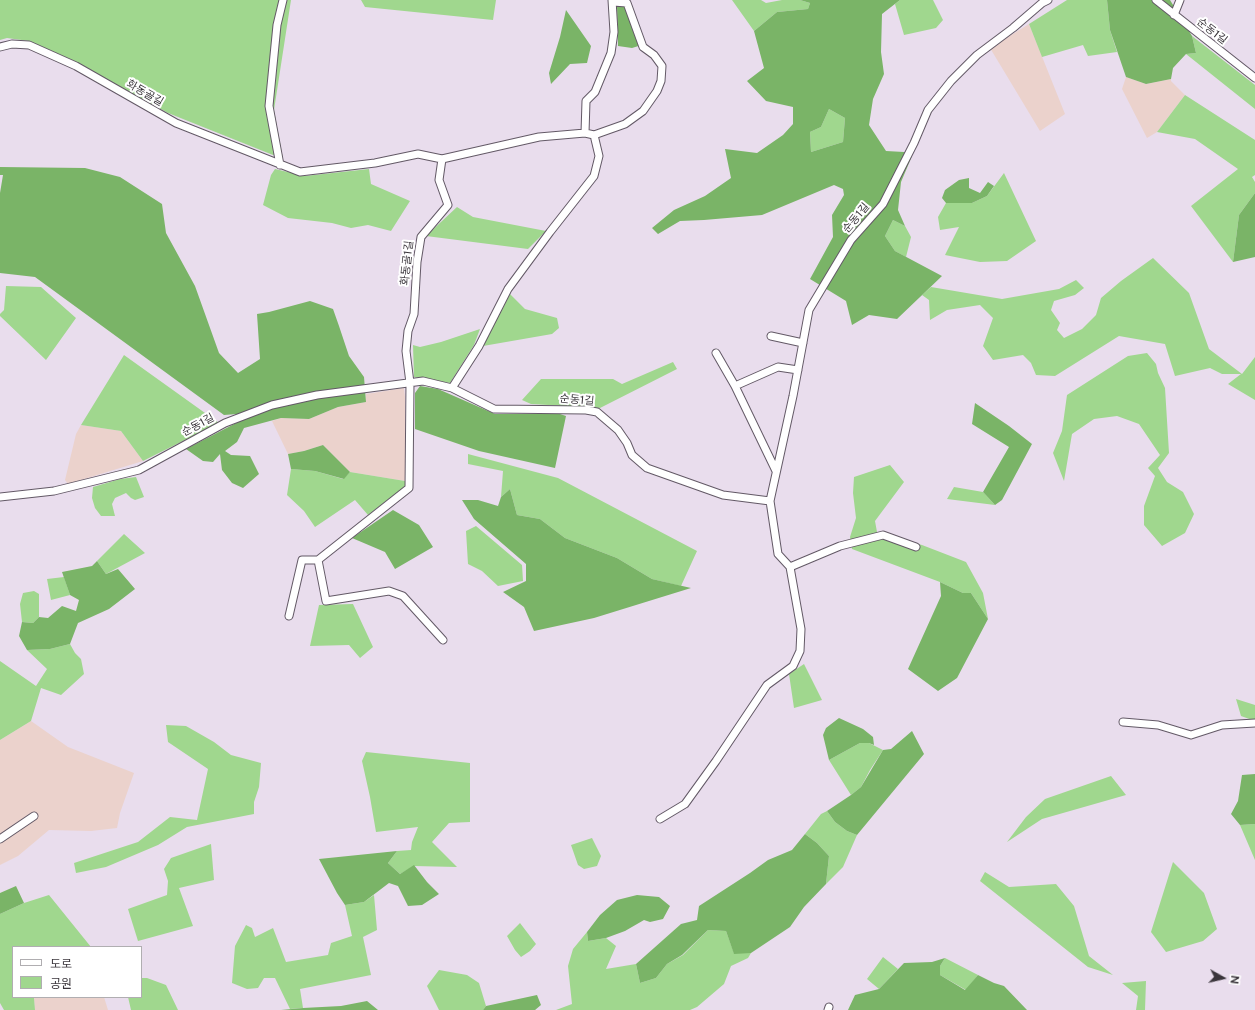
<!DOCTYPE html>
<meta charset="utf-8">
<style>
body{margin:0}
#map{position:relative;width:1255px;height:1010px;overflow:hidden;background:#e9dded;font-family:"Public Sans","Noto Sans KR",sans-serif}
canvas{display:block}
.legend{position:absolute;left:12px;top:946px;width:130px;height:52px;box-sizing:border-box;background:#fff;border:1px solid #b0aeb1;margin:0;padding:5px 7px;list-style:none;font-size:12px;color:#3a353b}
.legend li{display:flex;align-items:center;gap:8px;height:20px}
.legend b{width:20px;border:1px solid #b0aeb1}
.north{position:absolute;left:1203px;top:958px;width:40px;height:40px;-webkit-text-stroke:3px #fff;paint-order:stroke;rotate:98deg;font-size:11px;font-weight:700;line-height:16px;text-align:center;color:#3a353b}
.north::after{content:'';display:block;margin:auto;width:14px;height:18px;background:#3a353b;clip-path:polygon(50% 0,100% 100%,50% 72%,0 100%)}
</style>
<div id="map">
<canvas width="1255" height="1010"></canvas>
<ul class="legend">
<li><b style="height:5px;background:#fff"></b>도로</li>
<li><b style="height:11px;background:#a0d78e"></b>공원</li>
</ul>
<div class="north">N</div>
</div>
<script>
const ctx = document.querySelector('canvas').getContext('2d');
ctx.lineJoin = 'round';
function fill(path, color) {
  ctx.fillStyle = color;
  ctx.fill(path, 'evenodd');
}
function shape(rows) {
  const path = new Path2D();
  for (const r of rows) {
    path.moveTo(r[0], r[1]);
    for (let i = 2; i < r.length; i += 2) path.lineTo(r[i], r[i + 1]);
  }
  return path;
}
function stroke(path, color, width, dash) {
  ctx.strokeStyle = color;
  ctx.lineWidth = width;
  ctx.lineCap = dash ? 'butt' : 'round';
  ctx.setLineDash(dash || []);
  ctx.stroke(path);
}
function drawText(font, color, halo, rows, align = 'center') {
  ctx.font = font + ' "Public Sans","Noto Sans KR",sans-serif';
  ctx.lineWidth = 4;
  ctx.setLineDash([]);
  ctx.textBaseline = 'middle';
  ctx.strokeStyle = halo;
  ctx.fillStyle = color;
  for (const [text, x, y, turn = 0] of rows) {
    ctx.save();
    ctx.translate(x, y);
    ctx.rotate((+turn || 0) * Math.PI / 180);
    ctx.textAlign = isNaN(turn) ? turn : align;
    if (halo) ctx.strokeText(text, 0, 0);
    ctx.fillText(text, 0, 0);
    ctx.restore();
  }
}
fill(shape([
 [1029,24,1065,114,1040,131,990,48],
 [1126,77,1146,84,1171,79,1171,81,1185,95,1157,132,1147,138,1122,89],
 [404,388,405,397,405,481,350,472,323,445,304,451,288,454,272,421,281,418,309,419,338,407,366,402,366,394],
 [81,425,121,431,143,461,68,484,65,480,76,434],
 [31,721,68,747,134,773,120,813,117,828,91,831,49,830,18,856,0,865,0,740],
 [35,997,104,997,108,1010,35,1010,34,998]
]), '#ebd2cc');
fill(shape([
 [0,0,291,0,274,110,283,159,168,113,72,60,29,41,7,38,0,40],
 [361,0,496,0,493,20,365,7],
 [732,0,761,0,766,3,782,0,800,0,810,3,808,9,777,12,754,31],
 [900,0,933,0,943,20,936,28,904,35,895,4],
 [1067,0,1107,0,1110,30,1117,52,1088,56,1083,45,1042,57,1029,24],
 [1192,36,1255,85,1255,109,1186,54,1196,53],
 [1185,95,1255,140,1255,175,1252,177,1255,182,1255,193,1239,215,1233,262,1191,206,1238,169,1195,139,1157,132],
 [829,109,845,118,843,142,811,152,810,132,821,127],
 [275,169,305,176,369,169,371,184,410,201,391,231,368,225,351,228,332,223,288,218,263,205,271,175],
 [1004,173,1036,241,1007,261,980,262,945,255,959,227,940,230,938,217,946,203,972,203,987,196],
 [457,207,473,217,546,231,528,249,426,236],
 [893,220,905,226,911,237,906,257,895,251,885,236],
 [1153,258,1189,293,1209,349,1242,374,1255,357,1255,400,1228,384,1241,374,1222,374,1210,368,1175,376,1165,344,1119,336,1055,376,1036,375,1031,363,1023,355,993,360,983,346,993,318,980,305,947,310,930,320,929,300,922,295,931,287,1002,299,1059,289,1076,280,1084,288,1075,295,1054,301,1051,310,1060,323,1057,330,1064,338,1082,329,1096,315,1101,298,1121,281],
 [6,286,41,287,76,318,46,360,0,316,0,314,4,310],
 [510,294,525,309,557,318,559,328,552,334,483,346],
 [480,329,474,345,450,383,414,377,413,345,420,347,441,342],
 [1147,353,1156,364,1158,373,1165,388,1169,453,1158,468,1167,482,1183,492,1194,514,1185,533,1162,546,1144,525,1144,506,1155,476,1148,468,1160,455,1139,424,1117,416,1094,419,1072,434,1064,481,1053,453,1062,431,1067,395,1128,356],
 [124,355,219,423,143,461,121,431,81,425],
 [673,362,677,369,600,408,531,404,522,400,541,379,613,379,622,384],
 [468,454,558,478,697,551,681,586,652,579,617,558,565,538,540,519,517,515,510,489,501,497,503,471,468,464],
 [890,465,904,482,875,521,877,532,922,545,966,562,983,593,988,619,971,593,963,593,940,582,852,549,850,537,856,518,853,493,854,477],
 [291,469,315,471,343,479,350,472,405,481,406,486,368,515,355,500,315,527,304,511,287,495],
 [136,477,144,497,135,500,131,498,126,493,115,498,112,504,115,516,101,516,95,508,92,498,93,487,120,479],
 [954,487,983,492,995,505,947,499],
 [476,526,522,565,523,581,498,586,482,571,468,564,466,531],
 [124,534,145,553,106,574,97,561],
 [64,577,70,595,51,600,47,579],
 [34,591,39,594,39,617,33,623,22,622,20,604,23,593],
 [353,604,373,647,360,658,349,645,310,646,319,605],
 [70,644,75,653,81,659,84,674,61,695,41,688,31,721,0,740,0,661,36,686,47,669,27,650,50,649],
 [804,664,822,700,794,708,789,674],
 [1236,699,1255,705,1255,721,1241,716],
 [166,725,186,726,214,742,231,755,261,763,259,787,254,802,254,814,187,827,158,845,106,867,76,873,74,863,138,842,170,817,197,820,208,769,168,742],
 [860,743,869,743,883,750,870,770,861,787,851,795,829,760],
 [366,752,470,763,470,822,449,823,432,842,457,867,414,866,400,874,388,863,397,851,411,850,412,842,418,827,376,832,370,797,362,761],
 [1111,776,1126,795,1042,819,1007,842,1026,817,1045,799],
 [827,811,835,822,847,831,857,835,843,867,826,884,829,856,817,843,805,834,821,814],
 [1255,824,1255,860,1240,825],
 [592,838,601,856,597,866,584,869,578,865,571,845],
 [211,844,214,880,179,888,193,926,138,941,128,909,167,895,168,881,164,869,171,858],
 [1173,862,1204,893,1217,929,1203,941,1166,952,1151,932],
 [985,872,1009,887,1056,884,1074,906,1089,956,1113,975,1088,967,980,881],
 [49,895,91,947,13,947,13,997,35,997,34,998,35,1010,4,1010,0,1003,0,914,24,903],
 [374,895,377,930,363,937,371,975,300,989,303,1008,290,1009,275,978,264,978,258,988,247,989,232,983,235,946,246,925,252,928,255,937,273,928,286,962,328,955,331,943,352,936,345,905,364,902],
 [520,923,536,944,530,951,521,957,515,950,507,936],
 [708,930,726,931,734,953,751,953,748,958,731,966,724,984,697,1007,690,1010,556,1010,572,1004,568,966,573,949,587,932,588,941,606,938,616,946,606,969,636,964,640,983,656,978,667,964,683,955],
 [883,957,898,969,879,989,867,979],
 [945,958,978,975,966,990,940,975,940,966],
 [439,970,467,975,479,983,486,1006,483,1010,439,1010,427,986],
 [141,978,147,978,166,985,178,1010,131,1010,128,997,141,997],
 [1146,981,1145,1010,1136,1010,1138,996,1122,983]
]), '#a0d78e');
fill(shape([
 [800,0,900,0,882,14,881,52,884,74,873,99,869,125,886,151,904,152,912,156,901,182,898,210,905,226,893,220,885,236,895,251,942,276,897,319,869,315,852,325,846,301,810,279,833,237,832,215,844,195,843,189,834,185,762,215,704,220,680,221,658,234,652,228,674,210,705,196,731,178,725,149,757,153,783,135,793,124,793,107,766,101,747,81,764,68,754,31,777,12,808,9,810,3],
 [829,109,845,118,843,142,811,152,810,132,821,127],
 [1107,0,1170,0,1192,36,1196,53,1186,54,1173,68,1171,79,1146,84,1126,77,1110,30],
 [617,5,633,9,645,44,632,48,618,46],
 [566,10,591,46,587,63,570,64,551,84,549,73,560,37],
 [0,167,85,168,120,177,162,204,166,233,195,286,219,353,238,373,260,359,257,314,269,312,310,301,333,309,339,326,349,356,364,377,366,402,338,407,309,419,281,418,244,428,237,442,225,451,231,455,250,456,259,474,243,488,232,483,222,470,220,454,213,462,203,461,186,449,240,421,237,414,224,415,35,277,0,273,0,193,3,175,0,175],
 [969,178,969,188,980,193,988,182,994,186,987,196,972,203,946,203,942,198,945,190,959,180],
 [1255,193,1255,257,1233,262,1239,215],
 [420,386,438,389,495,414,560,414,566,416,555,468,479,451,415,429,415,393],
 [975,403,1009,426,1032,444,1002,500,995,505,983,492,1009,447,972,424],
 [323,445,350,472,344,479,315,471,291,469,288,454,304,451],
 [510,489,517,515,540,519,565,538,617,558,652,579,691,588,594,618,534,631,524,607,503,592,526,581,526,564,474,519,462,500,478,500,498,506,501,497],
 [393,510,419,525,433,547,395,569,385,552,352,538],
 [97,561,106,574,118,569,135,589,109,609,78,623,70,644,50,649,27,650,19,636,22,622,33,623,39,617,48,618,62,606,76,611,79,600,70,595,62,572,92,566],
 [940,582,963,593,971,593,988,619,957,678,938,691,908,669,941,596],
 [839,718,863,729,873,737,874,745,869,743,860,743,829,760,823,735,826,728],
 [912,731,924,754,857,835,847,831,835,822,827,811,851,795,861,787,883,750,891,749],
 [1255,774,1255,824,1240,825,1231,814,1238,801,1242,775],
 [805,834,817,843,829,856,826,884,804,907,790,927,751,953,734,954,726,931,708,930,682,955,667,964,656,978,640,983,636,964,681,924,697,920,699,906,750,873,768,860,792,850],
 [397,851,388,863,400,874,414,865,427,882,439,894,422,905,408,906,398,886,389,883,364,902,345,905,337,893,319,859],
 [16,886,24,903,0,914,0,893],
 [637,895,659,897,670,906,663,919,650,922,644,920,625,931,606,938,588,941,587,932,600,915,617,900],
 [945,958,940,966,940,975,965,990,978,975,994,983,1004,986,1027,1010,848,1010,855,995,879,989,904,963,932,962],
 [537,995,541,1005,535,1010,483,1010,486,1006],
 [367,1001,378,1010,281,1010,303,1008,341,1006]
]), '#7ab467');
const street = shape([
 [1156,0,1255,78],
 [1174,15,1180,0],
 [0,47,12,44,29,45,76,66,176,123,300,172,375,163,418,154,442,159],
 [585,133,586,101,595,92,611,53,614,32,612,0],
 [280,165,269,106,277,25,283,0],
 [771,336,803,343],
 [716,353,735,386,776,471],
 [735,386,778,367,798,370],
 [452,388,479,346,508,289,550,232,594,176,599,156,594,135],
 [0,497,54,491,139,470,225,423,272,405,317,395,423,381,452,388,494,409,586,410,597,412,618,430,627,443,632,455,647,468,723,495,770,501],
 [916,547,883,535,840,546,790,567,778,554,770,501,793,396,809,310,851,240,883,204,914,143,928,110,951,81,977,55,1013,28,1042,3,1048,0],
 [289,616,302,560,318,560],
 [443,640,403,596,389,591,326,601,318,560,409,488,410,383,406,351,408,331,414,314,417,262,421,237,448,205,439,180,442,159,539,137,585,133,594,135,625,124,643,111,657,91,661,81,662,66,654,55,643,47,627,3,613,2],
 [1123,722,1158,725,1191,735,1222,725,1255,723],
 [660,819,685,804,716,761,767,685,793,666,800,651,801,629,790,567],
 [0,839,34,816],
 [828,1010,829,1007]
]);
stroke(street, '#635966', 9);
stroke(street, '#fff', 7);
drawText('11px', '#3a353b', '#fff', [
 ["순동1길",1212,31,38],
 ["화동골길",145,93,30],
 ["순동1길",856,218,-50],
 ["화동골1길",407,263,-84],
 ["순동1길",577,400,5],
 ["순동1길",198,425,-28]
]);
</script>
